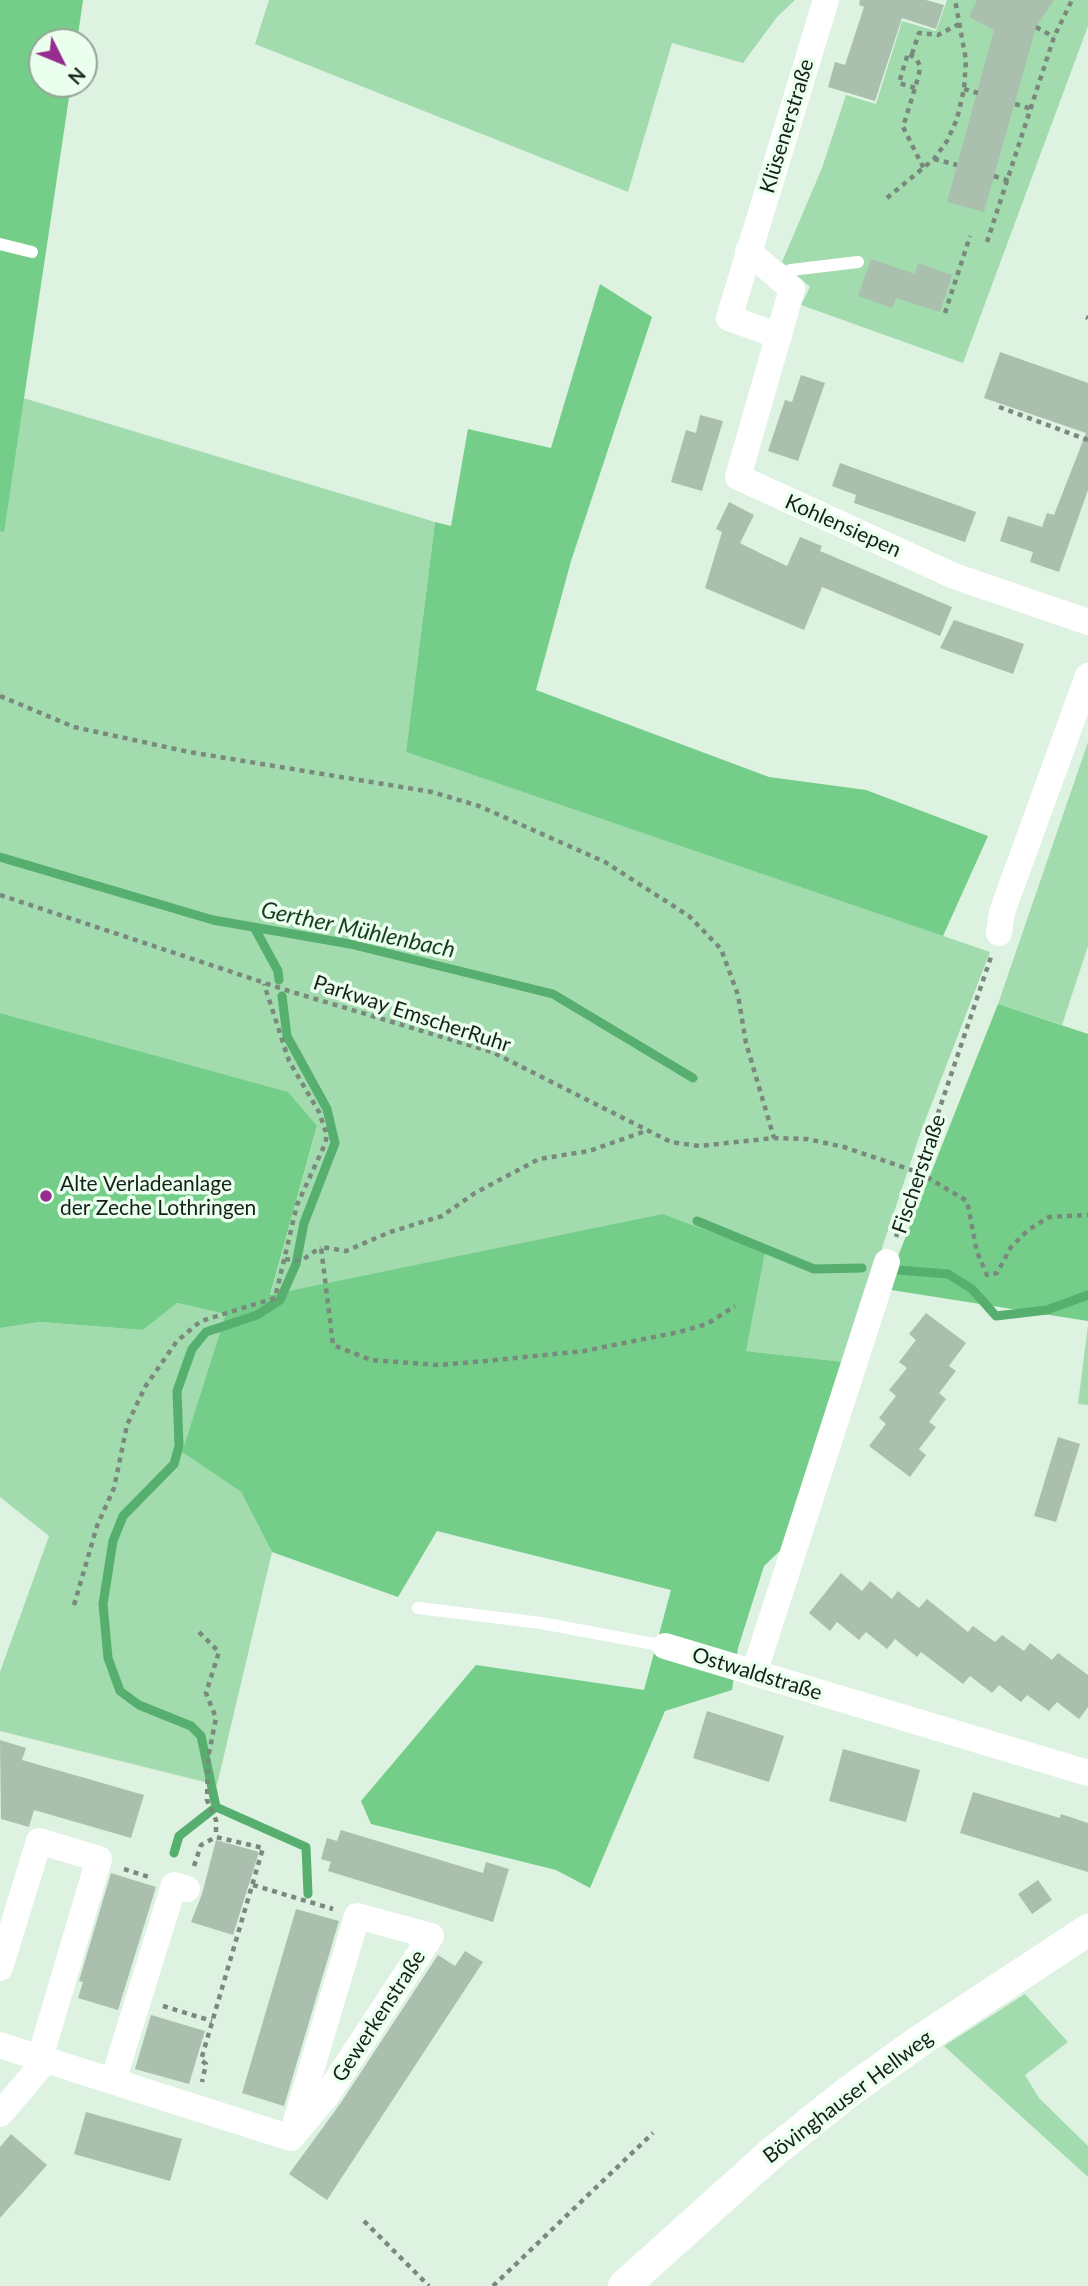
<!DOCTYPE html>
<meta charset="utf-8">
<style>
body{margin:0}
#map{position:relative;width:1088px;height:2286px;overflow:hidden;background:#ddf2e0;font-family:Lato,sans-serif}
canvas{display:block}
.north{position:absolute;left:28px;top:28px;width:70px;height:70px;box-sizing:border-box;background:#eaffed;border:2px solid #96a598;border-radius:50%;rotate:133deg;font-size:19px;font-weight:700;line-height:28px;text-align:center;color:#171f19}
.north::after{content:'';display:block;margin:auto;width:24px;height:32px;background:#962c90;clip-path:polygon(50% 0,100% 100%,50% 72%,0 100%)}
</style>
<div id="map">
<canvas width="1088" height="2286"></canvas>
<div class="north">N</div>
</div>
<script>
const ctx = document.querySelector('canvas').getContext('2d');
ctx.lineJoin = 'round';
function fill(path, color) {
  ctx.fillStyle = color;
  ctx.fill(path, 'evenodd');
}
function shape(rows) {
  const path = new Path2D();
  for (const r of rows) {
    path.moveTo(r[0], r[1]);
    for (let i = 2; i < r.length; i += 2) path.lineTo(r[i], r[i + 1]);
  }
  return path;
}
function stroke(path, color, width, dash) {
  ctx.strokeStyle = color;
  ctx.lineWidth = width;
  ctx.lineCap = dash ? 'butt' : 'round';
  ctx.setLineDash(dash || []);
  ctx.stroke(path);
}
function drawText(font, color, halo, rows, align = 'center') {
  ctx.font = font + ' Lato,sans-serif';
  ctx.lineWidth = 7;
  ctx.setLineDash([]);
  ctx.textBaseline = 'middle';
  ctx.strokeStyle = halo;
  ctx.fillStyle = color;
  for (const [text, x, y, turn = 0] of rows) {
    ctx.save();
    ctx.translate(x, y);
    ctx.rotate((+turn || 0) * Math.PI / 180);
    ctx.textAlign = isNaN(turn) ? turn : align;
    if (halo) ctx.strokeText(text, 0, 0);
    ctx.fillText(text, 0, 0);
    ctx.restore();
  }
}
fill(shape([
 [269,0,795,0,777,17,743,63,672,43,628,192,255,44],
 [947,0,1088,0,1088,26,963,363,801,305,810,287,782,262,822,168,846,95,876,104,902,21,936,31],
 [0,391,435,522,406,752,990,952,920,1134,844,1362,746,1351,662,1214,270,1296,317,1127,288,1093,0,1013],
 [1088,742,1088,946,1062,1025,998,1004],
 [176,1303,227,1314,182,1452,241,1492,272,1552,217,1785,0,1731,0,1672,49,1536,0,1497,0,1328,40,1322,143,1330],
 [1088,1325,1088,1405,1078,1404],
 [1025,1994,1068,2042,1025,2075,1039,2098,1088,2146,1088,2177,944,2046]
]), '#a2dcae');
fill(shape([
 [0,0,83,0,77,42,42,42,42,84,71,84,4,532,0,531],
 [600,284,652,317,571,561,536,690,769,777,866,790,988,836,943,936,406,752,435,522,451,526,468,429,551,448],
 [998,1004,1088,1034,1088,1321,885,1289],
 [0,1013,288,1092,317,1126,270,1295,662,1214,765,1252,746,1351,844,1362,786,1545,764,1566,738,1648,732,1690,665,1711,590,1888,556,1870,371,1824,361,1801,476,1665,644,1690,671,1590,437,1531,398,1597,272,1552,241,1492,182,1452,226,1314,177,1303,143,1330,40,1322,0,1328]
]), '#74cd89');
stroke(shape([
 [0,857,213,920,350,944,553,994,693,1078],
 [254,927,278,971,279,980],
 [282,996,287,1036,327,1109,335,1143,304,1223,296,1264,280,1300,257,1315,206,1332,192,1349,177,1391,179,1446,174,1464,123,1516,113,1541,103,1604,108,1658,120,1691,139,1705,191,1726,201,1736,216,1807,306,1847,308,1894],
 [697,1221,814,1269,862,1268],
 [898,1270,948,1274,972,1289,996,1316,1047,1310,1088,1295],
 [174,1853,179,1836,216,1807]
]), '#56af6e', 9);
fill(shape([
 [860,0,926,0,944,5,936,29,902,18,875,101,828,87,835,62,845,65,864,7,859,5],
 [977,0,1054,0,1036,27,984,212,947,202,994,30,969,17],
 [871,259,915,274,918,263,952,275,940,312,896,298,892,308,858,296],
 [1000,352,1088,383,1088,490,1059,572,1030,562,1033,552,1000,541,1008,516,1042,527,1047,513,1054,515,1086,433,984,398],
 [801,375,825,383,798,461,768,451,785,400,792,402],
 [700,415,723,421,702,491,671,482,686,430,696,433],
 [840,463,976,512,965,542,854,503,856,495,832,486],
 [729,502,754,515,740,543,766,556,787,566,800,537,822,546,820,551,952,607,940,636,822,587,804,630,705,588,722,532,716,529],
 [954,620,1024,644,1013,674,940,648],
 [926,1313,966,1343,949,1366,956,1371,939,1393,946,1399,929,1422,936,1427,919,1449,926,1455,910,1477,869,1446,886,1424,879,1418,896,1396,889,1390,907,1368,899,1362,916,1340,909,1334],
 [1058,1437,1080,1444,1056,1522,1034,1516],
 [841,1573,862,1591,870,1581,892,1599,898,1591,919,1608,927,1599,968,1632,973,1626,995,1642,1002,1635,1024,1651,1030,1643,1052,1660,1058,1653,1088,1675,1088,1707,1079,1719,1057,1702,1049,1711,1027,1695,1021,1702,999,1685,992,1693,970,1676,963,1684,921,1652,917,1657,895,1639,887,1649,866,1632,859,1640,837,1622,830,1631,809,1613],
 [707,1711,784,1736,769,1782,693,1758],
 [0,1740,26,1748,22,1760,144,1795,131,1838,34,1810,29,1827,1,1819],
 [843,1749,920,1770,906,1822,829,1801],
 [973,1792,1060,1818,1061,1814,1088,1823,1088,1872,960,1833],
 [341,1830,483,1873,486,1862,509,1869,493,1922,328,1871,331,1862,321,1859,327,1838,337,1841],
 [216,1840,259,1852,233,1935,191,1922,202,1894],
 [111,1873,156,1887,118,2010,78,1998,83,1982,79,1981],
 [1038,1880,1052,1900,1032,1914,1018,1894],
 [296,1909,339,1921,284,2106,242,2093],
 [465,1951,483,1962,327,2200,289,2174,340,2104,438,1955,455,1966],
 [151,2015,205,2031,189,2084,135,2069],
 [86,2112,182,2139,170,2181,74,2154],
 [11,2134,47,2165,0,2218,0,2147]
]), '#abbfae');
stroke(shape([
 [1036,27,1054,37],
 [912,54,919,33,938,35,959,24],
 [915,88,899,83,908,53,917,60,920,66,919,74,915,88,903,127,924,169],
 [964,89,978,93],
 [1015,104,1032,109],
 [934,159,957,165],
 [994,176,1009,181],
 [887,198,934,159,947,141,957,119,964,89,966,60,955,0],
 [987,242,1054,37,1072,0],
 [945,313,970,236],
 [1086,317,1088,318],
 [999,407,1088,440],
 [0,696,74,727,189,752,432,792,479,806,605,862,689,916,721,949,738,995,746,1043,774,1138],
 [0,895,289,991,492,1052,671,1142,699,1146,774,1138,807,1139,844,1147,920,1173,967,1201,977,1252,987,1275,997,1273,1011,1247,1028,1230,1049,1217,1088,1215],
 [643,1132,589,1151,539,1159,475,1193,442,1216,390,1232,346,1251,321,1247,333,1345,371,1360,438,1365,486,1361,584,1351,679,1332,707,1324,735,1306],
 [896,1237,991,957],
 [285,1259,301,1261,321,1247],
 [74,1605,97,1526,114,1488,127,1425,145,1387,177,1341,201,1321,275,1298,297,1205,325,1144,327,1135,319,1112,289,1061,264,984],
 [199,1632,219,1652,206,1693,216,1718,208,1758,207,1800,216,1820,216,1837],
 [194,1866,201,1845,216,1837,263,1848,201,2060,206,2064,202,2082],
 [124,1869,149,1877],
 [253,1885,333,1909],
 [163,2006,212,2021],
 [364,2221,429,2286],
 [493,2286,653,2133]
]), '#7a897d', 4.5, [5, 5]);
stroke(shape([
 [0,244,32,252],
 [776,275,791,270,858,262],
 [418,1608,541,1623,665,1646]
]), '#fff', 12);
stroke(shape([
 [748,251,792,289,738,477,954,576,1088,622],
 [779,336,729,318,826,0],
 [999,933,1002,912,1088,676],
 [665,1646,1088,1773],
 [754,1673,887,1262],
 [357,1916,431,1936,327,2095,291,2138,357,1916],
 [0,1968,39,1841,99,1859,40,2058],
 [0,2045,46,2060],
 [113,2081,174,1885,187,1889],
 [0,2114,46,2060,291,2138]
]), '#fff', 26);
stroke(shape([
 [624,2286,772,2153,847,2093,921,2040,1088,1930]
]), '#fff', 32);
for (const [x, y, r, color] of [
 [46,1196,7,"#962c90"]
]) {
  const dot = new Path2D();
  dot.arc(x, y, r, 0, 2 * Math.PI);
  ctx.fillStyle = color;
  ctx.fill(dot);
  stroke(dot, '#eaffed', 2.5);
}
drawText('21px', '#171f19', '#eaffed', [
 ["Klüsenerstraße",787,126,-73],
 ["Kohlensiepen",843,526,24],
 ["Parkway EmscherRuhr",412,1014,18],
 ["Fischerstraße",919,1174,-71],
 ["Ostwaldstraße",757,1674,17],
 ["Gewerkenstraße",379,2016,-57],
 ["Bövinghauser Hellweg",848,2097,-37]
]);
drawText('21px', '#171f19', '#eaffed', [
 ["Alte Verladeanlage",60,1184],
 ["der Zeche Lothringen",60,1208]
], 'left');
drawText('italic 23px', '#173c21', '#eaffed', [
 ["Gerther Mühlenbach",358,930,12]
]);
</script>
